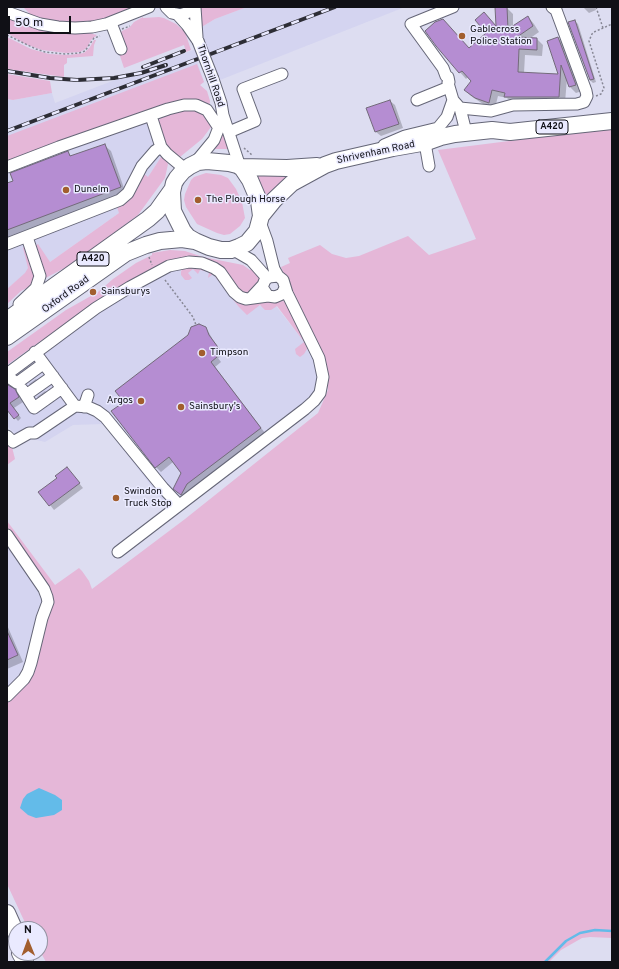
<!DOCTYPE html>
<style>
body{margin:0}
#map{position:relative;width:619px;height:969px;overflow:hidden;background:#ddddf1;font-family:Overpass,sans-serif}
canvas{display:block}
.frame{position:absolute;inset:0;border:8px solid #101016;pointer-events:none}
.north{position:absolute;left:8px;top:921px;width:40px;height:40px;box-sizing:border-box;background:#eaeaff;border:1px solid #9393a2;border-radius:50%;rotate:359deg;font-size:11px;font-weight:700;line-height:16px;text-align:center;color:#101016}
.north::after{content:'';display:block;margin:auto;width:14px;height:18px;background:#a25e2e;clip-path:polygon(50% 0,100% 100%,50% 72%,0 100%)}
.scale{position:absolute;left:8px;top:16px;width:63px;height:18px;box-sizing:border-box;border:2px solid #101016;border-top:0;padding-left:5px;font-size:12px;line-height:14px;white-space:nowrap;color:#101016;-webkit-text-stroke:3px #eaeaff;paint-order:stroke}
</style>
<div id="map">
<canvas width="619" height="969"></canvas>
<div class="frame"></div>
<div class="north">N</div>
<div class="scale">50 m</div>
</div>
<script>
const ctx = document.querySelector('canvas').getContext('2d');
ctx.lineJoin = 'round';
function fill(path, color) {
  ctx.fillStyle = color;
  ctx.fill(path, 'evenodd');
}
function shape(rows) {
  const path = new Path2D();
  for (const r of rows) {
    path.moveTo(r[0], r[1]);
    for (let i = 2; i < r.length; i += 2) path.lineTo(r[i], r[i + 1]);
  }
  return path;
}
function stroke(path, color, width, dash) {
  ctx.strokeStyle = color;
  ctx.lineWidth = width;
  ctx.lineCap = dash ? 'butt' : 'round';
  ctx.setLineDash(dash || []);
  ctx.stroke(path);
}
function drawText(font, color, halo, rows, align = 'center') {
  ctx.font = font + ' Overpass,sans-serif';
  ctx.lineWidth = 3;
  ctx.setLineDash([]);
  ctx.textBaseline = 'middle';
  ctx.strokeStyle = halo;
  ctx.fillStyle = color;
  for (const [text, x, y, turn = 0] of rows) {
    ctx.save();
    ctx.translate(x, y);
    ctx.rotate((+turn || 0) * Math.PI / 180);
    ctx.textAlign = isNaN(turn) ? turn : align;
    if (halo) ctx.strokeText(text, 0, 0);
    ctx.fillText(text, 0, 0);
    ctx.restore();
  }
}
fill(shape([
 [247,7,405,7,220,80,211,56,197,61,204,82,196,88,7,159,7,99,13,100,52,93,55,103,206,45,200,28,215,19],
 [144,111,149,112,169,149,161,157,148,177,119,213,50,262,18,280,7,289,7,162],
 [167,262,190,266,181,269,181,273,193,269,200,270,213,274,238,306,276,306,304,342,306,342,315,358,319,386,307,402,168,508,104,424,73,425,45,442,16,435,7,426,7,365,96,302,138,276],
 [7,528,49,589,31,676,7,701]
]), '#d4d4f0');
fill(shape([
 [23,7,137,7,96,22,60,24,32,16],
 [201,7,247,7,215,19,200,28,199,15],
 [7,16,77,33,89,33,97,35,91,40,87,48,80,52,66,53,42,50,25,44,7,33],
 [143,17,143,18,159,17,164,18,176,24,185,32,191,50,186,52,184,45,124,68,118,50,119,35,122,31,130,27,134,22],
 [7,37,31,49,49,54,69,55,84,53,90,47,94,40,96,40,94,45,93,56,67,58,67,63,64,65,64,77,7,69],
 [197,64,204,82,200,85,207,91,210,101,209,107,144,111,7,162,7,136],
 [7,74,50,81,52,93,13,100,7,99],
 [190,107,205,111,211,119,211,127,202,139,180,157,171,153,165,144,156,124,162,116],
 [222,128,229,149,215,149,213,148],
 [612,128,612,938,590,937,582,938,561,950,549,962,46,962,40,951,40,929,28,929,7,884,7,701,24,685,49,612,16,539,7,527,7,521,55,585,79,568,82,571,89,581,92,589,185,519,318,413,328,390,323,360,281,267,290,263,288,258,320,245,332,254,346,258,359,256,408,236,429,255,476,239,438,150],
 [161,157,166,160,168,164,165,178,138,215,74,263,21,291,7,304,7,289,25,273,28,268,23,248,25,246,33,247,38,244,50,262,119,213,117,207,143,173,148,177],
 [255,172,294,172,266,197],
 [206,173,221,175,228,178,236,189,242,202,245,218,240,226,230,234,224,235,217,233,197,224,186,207,184,200,185,194,191,180,194,177],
 [170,250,185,251,203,257,243,265,250,270,253,266,260,275,259,283,249,293,243,293,241,292,234,284,224,269,215,262,207,259,188,257,167,262,138,276,96,302,7,365,7,352,66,310,98,292,113,279,136,263,152,255,152,253],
 [199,267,212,272,221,280,233,299,237,303,248,305,264,300,271,302,285,301,306,342,307,349,304,354,300,357,296,354,295,349,304,342,277,306,271,310,265,310,260,305,247,315,238,306,213,274,208,278,209,272,200,270,198,274,193,269,188,273,192,278,189,280,185,280,181,275,181,272,182,268],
 [7,439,12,447,15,459,7,465]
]), '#e5b7d8');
fill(shape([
 [39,788,55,795,62,800,62,810,54,815,36,818,28,815,20,808,23,799,27,794]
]), '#63bbe9');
fill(shape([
 [583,7,595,7,596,10,589,13],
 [507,8,513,14,513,27,528,17,534,24,539,32,529,39,537,39,543,45,542,56,525,55,524,73,559,75,558,38,564,44,582,91,576,93,570,87,567,78,565,103,511,102,507,98,498,96,495,108,483,104,471,96,465,90,472,81,468,77,466,79,436,45,469,49,497,28],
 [575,21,578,24,596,82,593,83,590,80,569,23],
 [390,101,395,105,403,128,381,136,376,132,368,109],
 [104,145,111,151,126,194,7,238,7,184,68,153,72,157],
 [206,328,211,339,208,331,213,340,224,355,218,358,221,362,215,367,265,433,186,499,179,493,182,473,173,462,161,472,156,467,125,402],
 [36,379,37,380,30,386,29,384],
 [7,387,14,390,19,395,23,402,14,408,21,418,18,421,7,408],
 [45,391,46,392,38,398,37,397],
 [67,468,83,488,54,510,50,505,58,478],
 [7,625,23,662,7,669]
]), '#0003');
stroke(shape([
 [545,962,566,941,580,933,595,930,612,931]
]), '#63bbe9', 2.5);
const building = shape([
 [495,7,507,7,508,29,528,16,533,26,517,37,537,38,537,50,519,49,518,72,558,74,547,41,558,37,576,85,569,87,561,65,559,97,504,97,505,93,492,90,489,103,475,98,464,90,471,81,462,71,459,73,436,46,425,31,435,22,443,19,469,48,486,33,475,20,484,12,496,26,495,7],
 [575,20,594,79,590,80,568,22,575,20],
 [390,100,399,124,375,132,366,108,390,100],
 [105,144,121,187,7,230,7,183,13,181,10,173,68,151,70,156,105,144],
 [199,324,206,327,209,335,220,350,215,353,217,357,211,362,261,428,187,484,181,495,173,489,181,473,169,457,155,468,111,411,124,402,115,391,188,335,191,327,199,324],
 [8,385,15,389,19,397,10,403,19,415,14,419,7,410,7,386,8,385],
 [67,467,80,483,49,506,38,492,57,478,55,476,67,467],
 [7,631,18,655,7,660,7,631]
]);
fill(building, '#b58dd2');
stroke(building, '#736a7a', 1);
const minor = shape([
 [166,7,172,13,180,15,189,12,194,7],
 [195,7,197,37],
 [453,7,411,24,443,68,446,76,448,77,449,82,448,83,453,100,460,108,466,132],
 [7,12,40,24,58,27,75,28,92,27,106,24,149,7],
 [177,14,187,25,198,41],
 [111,23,121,49],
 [213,79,221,103,223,115,240,167],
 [417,100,449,87],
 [460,108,491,111,513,105,577,104,584,102,587,96,586,91,556,10,552,7],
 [151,116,161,147,167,154,185,169],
 [229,132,255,121,243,89,282,74],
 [425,143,429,166],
 [384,145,405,136,438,128,447,117,453,100],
 [195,163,214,140,221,122],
 [7,167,59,147,168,109,184,105,196,105,207,110,219,128],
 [260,222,267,241,274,269,278,276],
 [7,244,120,200,128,193,142,166,155,151,161,147],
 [232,249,251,260,267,278],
 [264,290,268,296,275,297,282,294,285,288],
 [19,304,36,288,40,276,27,237],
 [35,352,75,406],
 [7,374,96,308,130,287,169,266,189,262,202,263,214,268,220,272,234,292,240,297,246,299,268,296],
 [7,376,17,383,43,364],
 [22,389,34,408,62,388],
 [26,395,53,376],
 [84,407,88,395],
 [7,436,13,442,29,433,35,433,75,406,88,407,97,411,105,417,163,488,179,505],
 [7,535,44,589,47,597,48,602,42,618,31,663,28,672,24,679,7,696],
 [118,552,305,409,314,401,320,393,323,377,319,358,287,293,283,280,278,276,269,277,265,280,263,285,251,298]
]);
const highway = shape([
 [207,161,229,163,237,165,242,168,250,180,259,201,261,216,257,231,247,243,239,247,231,250,221,250,209,247,195,241,188,237,183,231,173,211,172,192,174,183,177,178,183,171,190,166,198,162,207,161],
 [241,167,287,168,317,166],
 [261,216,274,200,292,183,325,165,336,161,393,148,427,142,441,137,455,134,492,130,510,132,612,121],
 [7,320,148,219,157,211,172,190],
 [7,337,126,253,146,245,160,241,182,239,195,241],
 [7,913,16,933],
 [20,953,25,962]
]);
stroke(minor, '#656677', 13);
stroke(highway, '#656677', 18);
stroke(shape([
 [596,7,603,28],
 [122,29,130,26],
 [7,35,36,49,45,52,65,54,79,53,85,51,94,38,100,36],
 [596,96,601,94,604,88,589,41,592,34,594,32,612,24],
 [244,148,252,155],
 [149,257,152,265],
 [165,280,193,317,196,325]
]), '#878795', 1.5, [2, 2]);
stroke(minor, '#fff', 11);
stroke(highway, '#fff', 16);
const rail = shape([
 [143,67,184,51],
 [7,71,50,78,77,80,114,78,141,73,166,65],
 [7,131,335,7]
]);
stroke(rail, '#2d2d35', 4);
stroke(rail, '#eaeaff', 2.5, [8]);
const minorBridge = shape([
 [198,41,213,79]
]);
stroke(minorBridge, '#656677', 13, []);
stroke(minorBridge, '#fff', 11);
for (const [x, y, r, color] of [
 [462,36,4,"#a25e2e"],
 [66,190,4,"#a25e2e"],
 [198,200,4,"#a25e2e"],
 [93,292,4,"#a25e2e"],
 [202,353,4,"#a25e2e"],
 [141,401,4,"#a25e2e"],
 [181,407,4,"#a25e2e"],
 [116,498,4,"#a25e2e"]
]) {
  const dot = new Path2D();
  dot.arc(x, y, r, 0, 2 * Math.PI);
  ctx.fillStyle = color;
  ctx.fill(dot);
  stroke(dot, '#eaeaff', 1.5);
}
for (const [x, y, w] of [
 [552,127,32],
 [93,259,32]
]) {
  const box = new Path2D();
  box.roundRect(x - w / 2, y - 7, w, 14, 3);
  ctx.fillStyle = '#eaeaff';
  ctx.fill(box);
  stroke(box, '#101016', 1);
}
drawText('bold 9px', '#101016', null, [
 ["A420",552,127],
 ["A420",93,259]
]);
drawText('10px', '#101016', '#eaeaff', [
 ["Gablecross",470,30],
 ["Police Station",470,42],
 ["Dunelm",74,190],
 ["The Plough Horse",206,200],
 ["Sainsburys",101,292],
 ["Timpson",210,353],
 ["Argos",133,401,"right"],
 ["Sainsbury's",189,407],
 ["Swindon",124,492],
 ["Truck Stop",124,504]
], 'left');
drawText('10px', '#101016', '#eaeaff', [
 ["Thornhill Road",210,76,71],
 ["Shrivenham Road",376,153,-12],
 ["Oxford Road",66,295,-36]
]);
</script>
